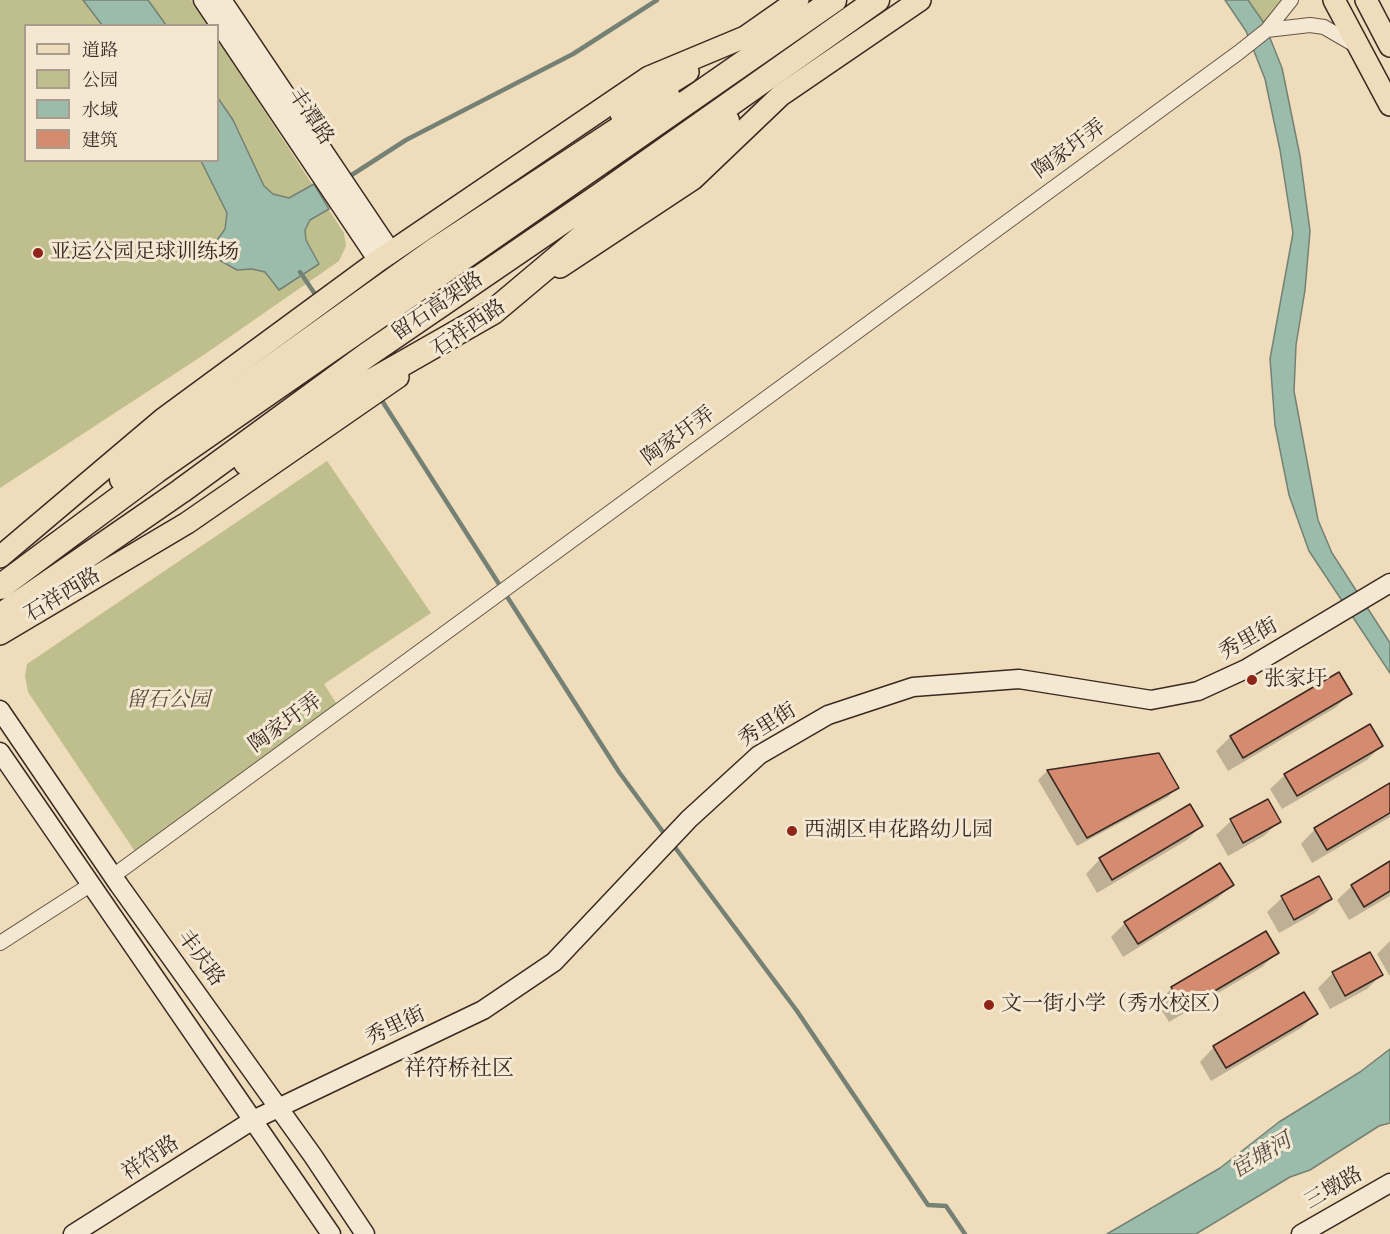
<!DOCTYPE html>
<meta charset="utf-8">
<style>
body{margin:0}
#map{position:relative;width:1390px;height:1234px;overflow:hidden;background:#eedcbb;font-family:Cardo,"Noto Serif SC",serif}
canvas{display:block}
.legend{position:absolute;left:24px;top:24px;width:195px;height:138px;box-sizing:border-box;background:#f4e8d3;border:2px solid #aa9c8c;margin:0;padding:8px 10px;list-style:none;font-size:18px;color:#3a2922}
.legend li{display:flex;align-items:center;gap:12px;height:30px}
.legend b{width:30px;border:2px solid #aa9c8c}
</style>
<div id="map">
<canvas width="1390" height="1234"></canvas>
<ul class="legend">
<li><b style="height:8px;background:#eedcbb"></b>道路</li>
<li><b style="height:16px;background:#bebf8d"></b>公园</li>
<li><b style="height:16px;background:#9bbcaa"></b>水域</li>
<li><b style="height:16px;background:#d58b70"></b>建筑</li>
</ul>
</div>
<script>
const ctx = document.querySelector('canvas').getContext('2d');
ctx.lineJoin = 'round';
function fill(path, color) {
  ctx.fillStyle = color;
  ctx.fill(path, 'evenodd');
}
function shape(rows) {
  const path = new Path2D();
  for (const r of rows) {
    path.moveTo(r[0], r[1]);
    for (let i = 2; i < r.length; i += 2) path.lineTo(r[i], r[i + 1]);
  }
  return path;
}
function stroke(path, color, width, dash) {
  ctx.strokeStyle = color;
  ctx.lineWidth = width;
  ctx.lineCap = dash ? 'butt' : 'round';
  ctx.setLineDash(dash || []);
  ctx.stroke(path);
}
function drawText(font, color, halo, rows, align = 'center') {
  ctx.font = font + ' Cardo,"Noto Serif SC",serif';
  ctx.lineWidth = 6;
  ctx.setLineDash([]);
  ctx.textBaseline = 'middle';
  ctx.strokeStyle = halo;
  ctx.fillStyle = color;
  for (const [text, x, y, turn = 0] of rows) {
    ctx.save();
    ctx.translate(x, y);
    ctx.rotate((+turn || 0) * Math.PI / 180);
    ctx.textAlign = isNaN(turn) ? turn : align;
    if (halo) ctx.strokeText(text, 0, 0);
    ctx.fillText(text, 0, 0);
    ctx.restore();
  }
}
fill(shape([
 [0,0,191,0,208,25,26,26,26,160,218,160,218,40,344,233,346,246,339,261,205,354,0,488],
 [1248,0,1285,0,1264,23],
 [327,461,431,613,324,684,340,709,140,859,28,692,25,676,27,664]
]), '#bebf8d');
const water = shape([
 [83,0,148,0,166,25,102,25,83,0],
 [1225,0,1248,0,1264,23,1282,68,1300,156,1310,231,1305,290,1296,345,1294,391,1305,450,1318,520,1332,553,1390,643,1390,673,1309,551,1289,495,1275,425,1270,359,1293,233,1280,150,1265,79,1246,31,1225,0],
 [218,98,233,120,264,186,273,194,289,198,314,184,329,209,310,220,305,230,306,240,319,264,279,290,265,272,252,269,237,270,221,261,212,247,225,229,227,213,201,161,218,160,218,98],
 [1390,1049,1390,1123,1379,1126,1310,1170,1290,1177,1196,1234,1107,1234,1220,1168,1279,1122,1360,1072,1390,1049]
]);
fill(water, '#9bbcaa');
stroke(water, '#748174', 1.5);
fill(shape([
 [1338,674,1350,694,1335,708,1228,771,1216,751,1230,737],
 [1381,746,1367,760,1282,809,1270,789,1285,775],
 [1159,754,1177,787,1168,797,1077,846,1038,780,1047,771],
 [1390,785,1390,817,1312,863,1301,844,1315,829],
 [1267,801,1279,822,1264,836,1228,856,1216,835,1231,821],
 [1202,825,1187,840,1097,893,1086,874,1100,859],
 [1390,863,1390,896,1349,920,1337,900,1352,886],
 [1318,878,1330,899,1315,913,1279,933,1267,912,1282,898],
 [1232,885,1217,899,1123,957,1111,937,1125,923],
 [1390,941,1390,975,1389,975,1377,954],
 [1277,953,1262,967,1169,1022,1157,1003,1172,988],
 [1333,973,1381,975,1367,989,1330,1009,1318,988],
 [1316,1014,1301,1028,1211,1081,1200,1062,1214,1047]
]), '#0003');
stroke(shape([
 [347,178,406,140,573,54,657,0],
 [300,272,317,297],
 [379,396,619,772,666,836],
 [671,842,797,1011,928,1205,946,1206,965,1234]
]), '#748174', 4.5);
const building = shape([
 [1339,672,1352,694,1243,758,1230,736,1339,672],
 [1370,724,1383,746,1297,796,1284,774,1370,724],
 [1159,753,1179,788,1087,838,1047,770,1159,753],
 [1390,783,1390,813,1327,850,1314,828,1390,783],
 [1268,799,1281,822,1243,843,1230,819,1268,799],
 [1190,804,1203,826,1112,880,1099,858,1190,804],
 [1390,861,1390,891,1364,907,1351,885,1390,861],
 [1220,863,1234,885,1138,944,1124,922,1220,863],
 [1319,876,1332,899,1294,920,1281,896,1319,876],
 [1266,931,1279,953,1184,1009,1171,987,1266,931],
 [1370,952,1383,975,1345,996,1332,972,1370,952],
 [1304,992,1318,1014,1226,1068,1213,1046,1304,992]
]);
fill(building, '#d58b70');
stroke(building, '#3a2922', 1.5);
const street = shape([
 [1267,30,1310,25,1324,27,1355,45],
 [113,876,1238,53,1267,30,1291,0],
 [0,943,90,885]
]);
const secondary = shape([
 [203,0,378,261],
 [222,0,392,253],
 [0,710,119,885,313,1156,365,1234],
 [0,752,331,1234],
 [73,1234,253,1120,483,1010,554,962,689,819,759,755,828,715,913,687,1019,679,1151,700,1198,691,1246,669,1390,583],
 [1301,1234,1390,1183]
]);
const primary = shape([
 [1334,0,1390,105],
 [1366,0,1390,46],
 [621,114,688,72],
 [560,267,693,179,781,95,920,0],
 [0,557,163,419,378,261,649,77,745,37,798,0],
 [0,634,187,523,398,377]
]);
const highway = shape([
 [246,463,337,401,493,312,631,196,696,151,727,121],
 [122,479,147,456,435,250,648,110,669,99],
 [0,587,156,471,834,0],
 [0,616,181,491,367,355,601,195,877,0]
]);
stroke(street, '#675648', 16);
stroke(secondary, '#3a2922', 21);
stroke(primary, '#3a2922', 24);
stroke(highway, '#3a2922', 27);
stroke(street, '#f4e8d3', 14);
stroke(secondary, '#f4e8d3', 18);
stroke(primary, '#eedcbb', 21);
stroke(highway, '#eedcbb', 24);
for (const [x, y, r, color] of [
 [38,253,6,"#8f2418"],
 [1252,680,6,"#8f2418"],
 [792,831,6,"#8f2418"],
 [989,1005,6,"#8f2418"]
]) {
  const dot = new Path2D();
  dot.arc(x, y, r, 0, 2 * Math.PI);
  ctx.fillStyle = color;
  ctx.fill(dot);
  stroke(dot, '#f4e8d3', 2);
}
drawText('21px', '#3a2922', '#f4e8d3', [
 ["丰潭路",310,117,56],
 ["陶家圩弄",1070,150,-36],
 ["留石高架路",438,307,-34],
 ["石祥西路",469,329,-34],
 ["陶家圩弄",679,437,-36],
 ["石祥西路",63,596,-31],
 ["秀里街",1249,640,-29],
 ["陶家圩弄",286,724,-36],
 ["秀里街",768,726,-32],
 ["丰庆路",200,959,54],
 ["秀里街",396,1027,-25],
 ["祥符路",151,1159,-33],
 ["三墩路",1334,1189,-30]
]);
drawText('21px', '#3a2922', '#f4e8d3', [
 ["亚运公园足球训练场",50,253],
 ["张家圩",1264,680],
 ["西湖区申花路幼儿园",804,831],
 ["文一街小学（秀水校区）",1001,1005]
], 'left');
drawText('italic 21px', '#5b4e3d', '#f4e8d3', [
 ["留石公园",168,701]
]);
drawText('22px', '#3a2922', '#f4e8d3', [
 ["祥符桥社区",459,1070]
]);
drawText('italic 22px', '#524e44', '#f4e8d3', [
 ["宦塘河",1262,1157,-31]
]);
</script>
